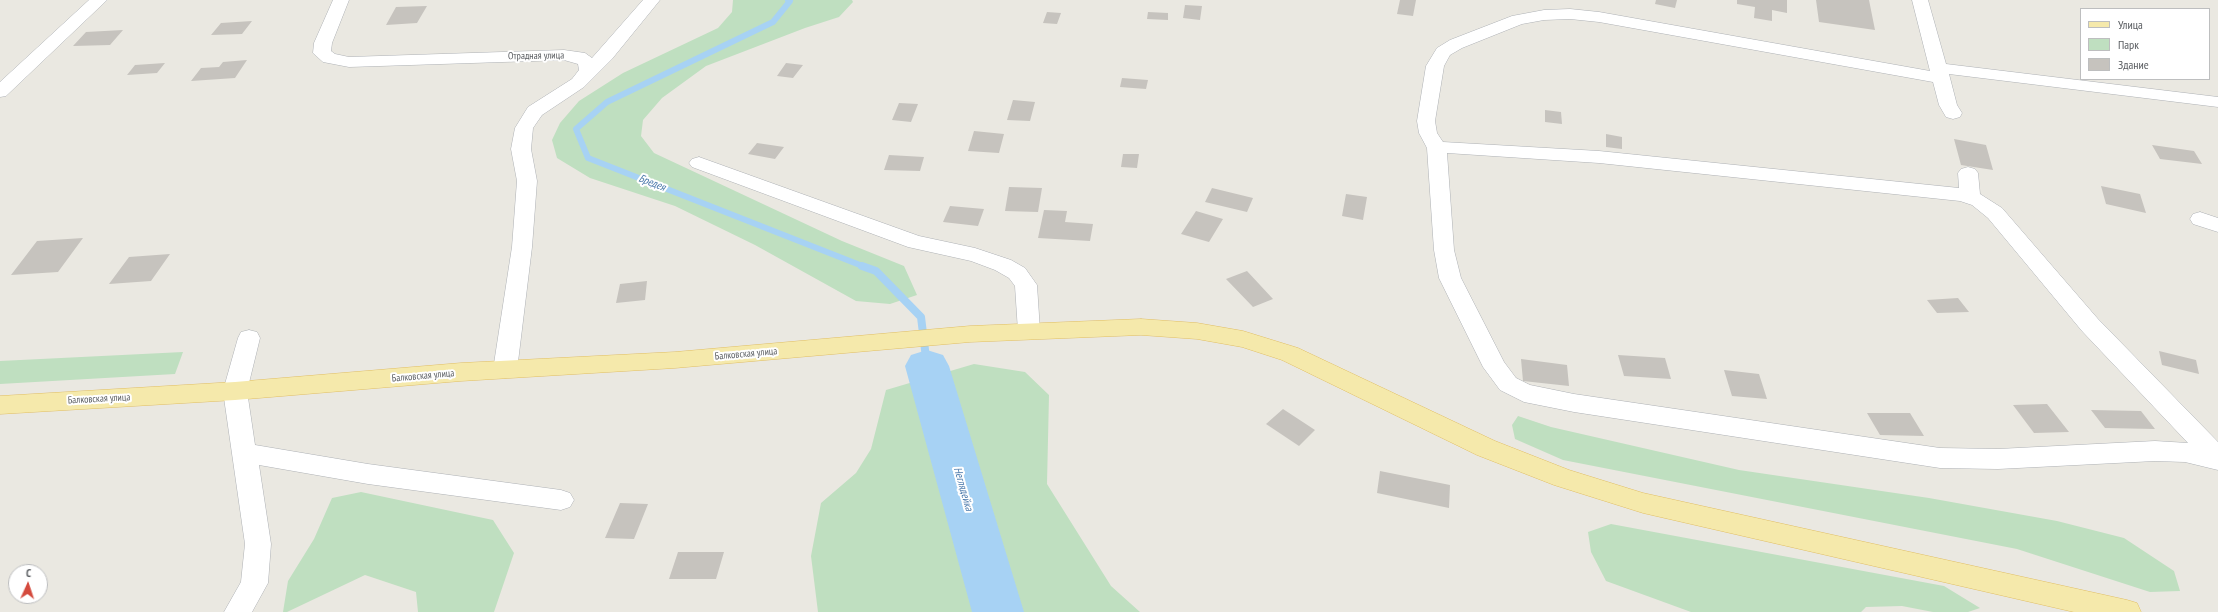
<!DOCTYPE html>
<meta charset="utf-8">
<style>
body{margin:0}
#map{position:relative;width:2218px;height:612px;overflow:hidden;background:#eae8e1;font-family:"PT Sans Narrow",sans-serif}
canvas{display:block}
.legend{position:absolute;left:2080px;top:8px;width:130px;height:72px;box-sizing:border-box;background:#fff;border:1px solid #bdbebf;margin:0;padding:5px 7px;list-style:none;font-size:12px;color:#595c60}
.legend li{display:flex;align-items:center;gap:8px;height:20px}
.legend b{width:20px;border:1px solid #bdbebf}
.north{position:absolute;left:8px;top:564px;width:40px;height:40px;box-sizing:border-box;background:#fff;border:1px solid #bdbebf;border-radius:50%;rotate:3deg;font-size:11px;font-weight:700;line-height:16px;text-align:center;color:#595c60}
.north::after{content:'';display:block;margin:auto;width:14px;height:18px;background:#d44a3d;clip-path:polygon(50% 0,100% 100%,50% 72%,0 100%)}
</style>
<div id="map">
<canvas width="2218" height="612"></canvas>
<ul class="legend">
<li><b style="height:5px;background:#f5e9ab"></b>Улица</li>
<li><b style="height:11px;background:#bfdfc0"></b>Парк</li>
<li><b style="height:11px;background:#c6c3be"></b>Здание</li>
</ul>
<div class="north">С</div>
</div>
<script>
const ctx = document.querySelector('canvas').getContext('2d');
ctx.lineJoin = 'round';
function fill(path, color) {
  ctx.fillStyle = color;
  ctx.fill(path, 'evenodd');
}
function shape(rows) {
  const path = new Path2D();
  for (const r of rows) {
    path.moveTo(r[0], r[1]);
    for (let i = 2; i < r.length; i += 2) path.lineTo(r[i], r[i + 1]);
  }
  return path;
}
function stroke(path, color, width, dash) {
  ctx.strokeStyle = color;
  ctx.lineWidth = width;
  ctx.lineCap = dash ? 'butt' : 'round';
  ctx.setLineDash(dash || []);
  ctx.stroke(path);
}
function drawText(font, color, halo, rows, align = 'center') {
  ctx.font = font + ' "PT Sans Narrow",sans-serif';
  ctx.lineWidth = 4;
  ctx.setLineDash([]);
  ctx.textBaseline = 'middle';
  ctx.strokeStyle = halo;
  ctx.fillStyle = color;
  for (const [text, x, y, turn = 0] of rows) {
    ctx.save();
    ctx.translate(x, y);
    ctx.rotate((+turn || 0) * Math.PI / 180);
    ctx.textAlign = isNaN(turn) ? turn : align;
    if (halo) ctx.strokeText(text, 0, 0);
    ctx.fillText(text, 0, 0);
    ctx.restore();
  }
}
fill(shape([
 [733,0,852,0,853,2,839,17,805,28,706,66,662,98,643,120,641,136,654,153,842,241,904,266,917,295,890,304,856,301,755,245,675,206,590,178,557,158,552,140,560,123,579,101,623,73,718,28,732,12],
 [183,352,175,374,0,384,0,361],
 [974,364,1025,372,1049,395,1047,484,1111,586,1140,612,818,612,811,556,821,503,856,473,871,449,886,390],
 [1518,416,1551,427,1739,470,1929,498,2057,521,2124,538,2174,571,2180,591,2150,592,2017,549,1563,460,1515,439,1512,425],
 [361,492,493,520,514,553,494,612,418,612,416,592,365,575,287,612,283,612,288,581,314,539,332,498],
 [1611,524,1944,586,1980,608,1968,612,1933,612,1902,606,1866,607,1861,612,1691,612,1606,581,1591,552,1588,532]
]), '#bfdfc0');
stroke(shape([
 [788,0,790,1,773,22,607,102,576,129,588,158,865,267]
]), '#a7d2f4', 6);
stroke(shape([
 [862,266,876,271,921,317,927,366]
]), '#a7d2f4', 8);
fill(shape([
 [927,350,943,355,949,366,1024,612,972,612,905,366,911,355,927,350]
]), '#a7d2f4');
fill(shape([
 [1400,0,1416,0,1413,16,1397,14],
 [1656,0,1677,0,1675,8,1655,4],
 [1737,0,1787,0,1787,13,1772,10,1772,21,1754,18,1755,7,1737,4],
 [1816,0,1869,0,1875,30,1819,22],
 [1185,5,1202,6,1200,20,1183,18],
 [427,6,417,23,386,25,396,7],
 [1047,12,1061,13,1057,24,1043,23],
 [1148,12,1168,13,1168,20,1147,19],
 [252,21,242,34,211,35,221,23],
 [123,30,110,45,73,46,86,32],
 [247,60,235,78,191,81,201,68,219,67,223,62],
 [165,63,157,73,127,75,135,65],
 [786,63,803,65,793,78,777,76],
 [1122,78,1148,80,1146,89,1120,87],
 [1013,100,1035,102,1030,121,1007,120],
 [899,103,918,104,911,122,892,120],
 [1545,110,1561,112,1562,124,1545,122],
 [974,131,1004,134,999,153,968,151],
 [1606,134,1622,137,1622,149,1606,147],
 [1954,139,1986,145,1993,170,1961,165],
 [757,143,784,147,775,159,748,154],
 [2152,145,2194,151,2202,164,2160,159],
 [1123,154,1139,154,1137,168,1121,167],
 [889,155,924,157,920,171,884,170],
 [2101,186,2140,194,2146,213,2106,204],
 [1009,187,1042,188,1038,212,1005,211],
 [1212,188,1253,198,1247,212,1205,202],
 [1346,194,1367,197,1363,220,1342,216],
 [950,206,984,209,978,226,943,222],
 [1044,210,1067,211,1065,222,1093,224,1090,241,1038,238],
 [1196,211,1223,219,1209,242,1181,234],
 [83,238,58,272,11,275,37,241],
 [170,254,151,281,109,284,129,257],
 [1247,271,1273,299,1253,307,1226,279],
 [647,281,645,300,616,303,620,284],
 [1958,298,1969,312,1937,313,1927,300],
 [2159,351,2196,360,2199,374,2162,365],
 [1618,355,1665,358,1671,379,1624,376],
 [1521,359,1567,365,1569,386,1523,381],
 [1724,370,1759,374,1767,399,1732,396],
 [2047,404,2069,432,2034,433,2013,405],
 [1283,409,1315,430,1299,446,1266,424],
 [2091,410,2141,411,2155,429,2105,428],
 [1867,413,1910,413,1924,436,1880,435],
 [1380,471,1450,485,1449,508,1377,493],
 [620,503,648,504,634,539,605,538],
 [678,552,724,552,716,579,669,579]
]), '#c6c3be');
const minor = shape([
 [89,0,107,0,6,96,0,97,0,82,89,0],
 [333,0,349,0,332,43,331,51,335,54,349,57,564,50,585,53,592,58,643,0,660,0,612,59,584,87,542,115,533,128,531,149,537,181,532,247,517,370,513,376,505,378,497,376,493,370,512,247,517,181,511,149,515,128,528,107,572,79,579,70,578,64,564,60,349,67,323,62,313,53,314,43,333,0],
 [1912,0,1928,0,1946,64,2218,97,2218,107,1949,74,1957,105,1962,113,1960,117,1953,119,1946,117,1939,105,1933,82,1599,22,1570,19,1544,20,1522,24,1462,48,1450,55,1444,66,1435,121,1437,133,1443,142,1599,151,1959,188,1958,173,1961,169,1968,167,1975,169,1978,173,1980,194,2002,208,2098,319,2218,442,2218,470,2185,462,2155,461,1998,469,1940,468,1574,412,1524,402,1500,390,1483,367,1439,278,1434,250,1427,148,1419,133,1417,121,1426,66,1437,48,1450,40,1512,16,1544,10,1570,9,1599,12,1930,71,1912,0],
 [1447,153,1599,163,1960,201,1972,205,1988,218,2082,331,2188,443,2155,441,1998,449,1940,448,1574,394,1530,385,1516,378,1504,362,1461,278,1454,250,1447,153],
 [699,157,919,236,975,248,1011,260,1025,268,1037,285,1040,331,1037,337,1029,339,1021,337,1018,331,1015,286,1009,278,995,270,971,261,908,247,692,167,689,163,692,159,699,157],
 [2200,212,2218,218,2218,232,2193,224,2190,219,2193,214,2200,212],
 [249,330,257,332,260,338,247,391,255,445,368,464,561,490,570,493,574,500,570,507,561,510,368,484,259,465,271,544,268,583,252,612,224,612,241,582,245,544,223,391,238,338,241,332,249,330]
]);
const major = shape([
 [1141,319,1197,323,1243,331,1298,348,1495,441,1569,470,1643,493,2127,600,2137,603,2141,612,2074,612,1643,513,1554,485,1477,455,1282,360,1242,347,1197,339,1141,335,970,342,675,368,461,381,235,400,0,414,0,396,235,382,461,363,675,352,970,326,1141,319]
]);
stroke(minor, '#aeb1b5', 1);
stroke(major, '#e0be64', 1);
fill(minor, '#fff');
fill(major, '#f5e9ab');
drawText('10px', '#595c60', '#fff', [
 ["Отрадная улица",536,56,-1],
 ["Балковская улица",746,354,-5],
 ["Балковская улица",423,376,-5],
 ["Балковская улица",99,399,-3]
]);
drawText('italic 11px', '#4b79ab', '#fff', [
 ["Бредея",652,183,21],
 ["Неглядейка",963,489,74]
]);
</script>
